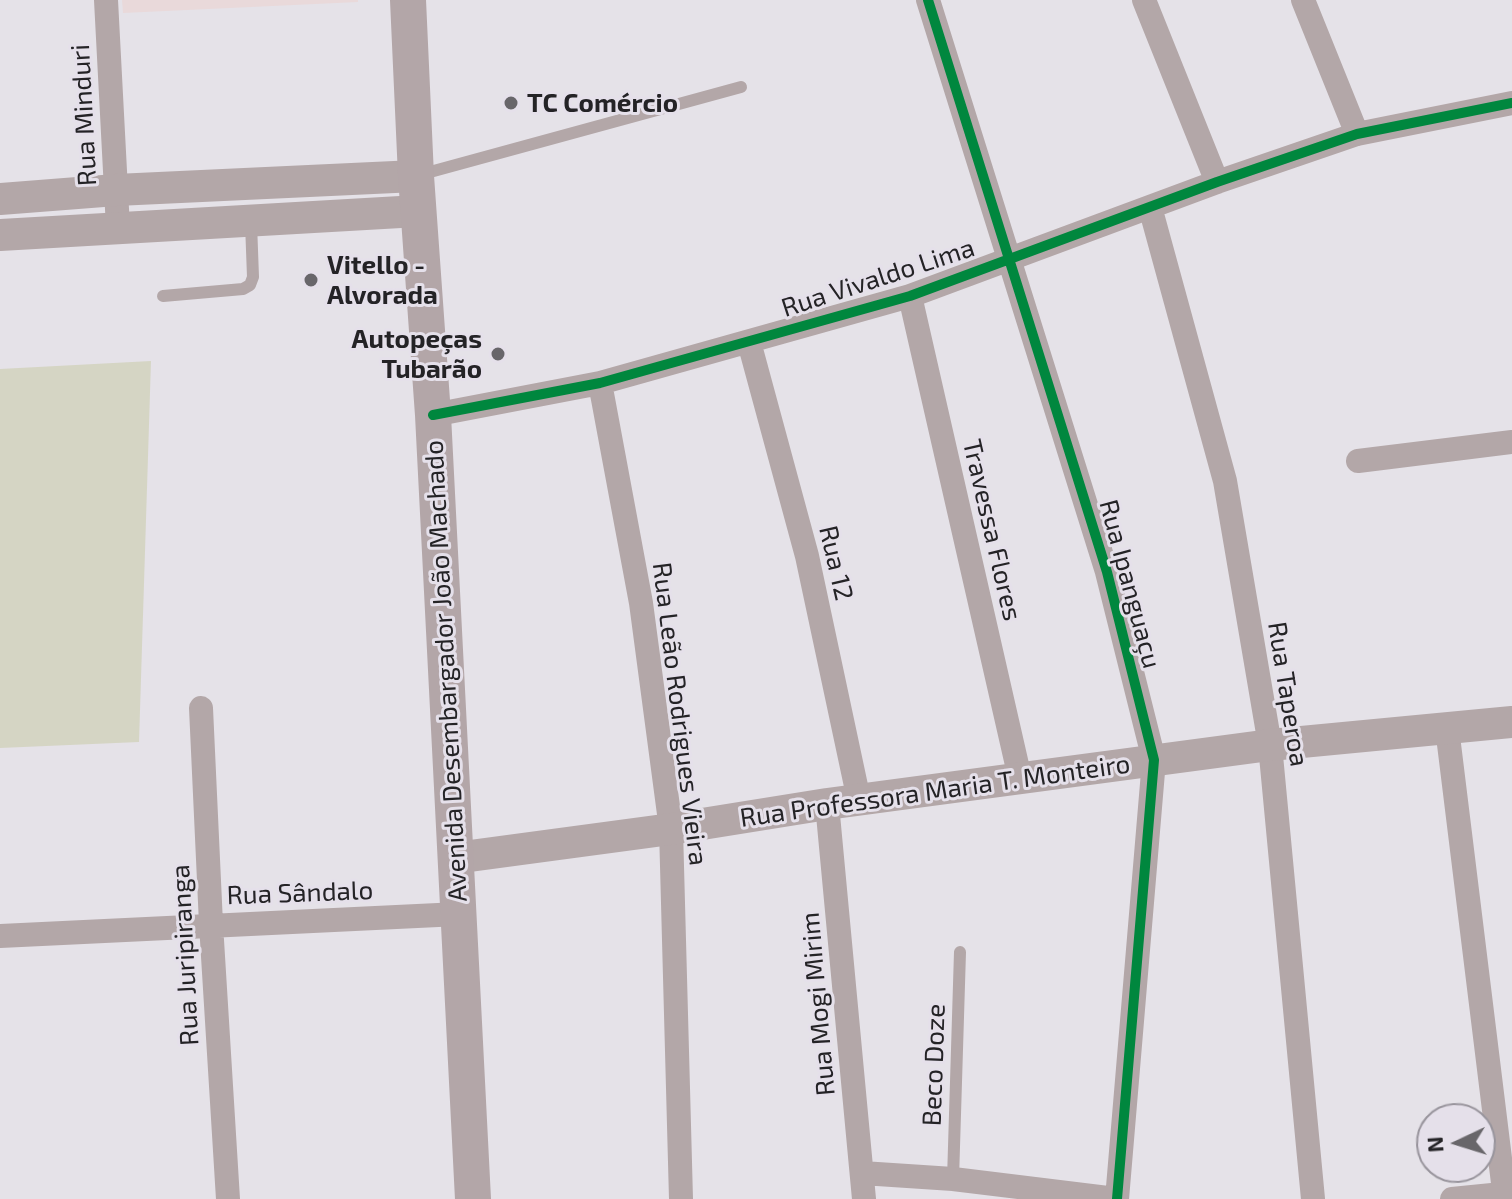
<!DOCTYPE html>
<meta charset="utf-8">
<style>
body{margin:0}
#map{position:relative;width:1512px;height:1199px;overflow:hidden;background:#e5e2e8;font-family:"Exo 2",sans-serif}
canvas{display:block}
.north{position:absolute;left:1416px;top:1103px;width:80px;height:80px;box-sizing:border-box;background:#e5e0ea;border:2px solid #98949c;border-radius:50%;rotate:266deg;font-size:22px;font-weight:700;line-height:32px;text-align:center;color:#242326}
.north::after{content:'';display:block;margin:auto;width:28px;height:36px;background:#68666a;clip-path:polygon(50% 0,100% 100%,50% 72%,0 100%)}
</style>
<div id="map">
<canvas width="1512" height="1199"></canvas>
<div class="north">N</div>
</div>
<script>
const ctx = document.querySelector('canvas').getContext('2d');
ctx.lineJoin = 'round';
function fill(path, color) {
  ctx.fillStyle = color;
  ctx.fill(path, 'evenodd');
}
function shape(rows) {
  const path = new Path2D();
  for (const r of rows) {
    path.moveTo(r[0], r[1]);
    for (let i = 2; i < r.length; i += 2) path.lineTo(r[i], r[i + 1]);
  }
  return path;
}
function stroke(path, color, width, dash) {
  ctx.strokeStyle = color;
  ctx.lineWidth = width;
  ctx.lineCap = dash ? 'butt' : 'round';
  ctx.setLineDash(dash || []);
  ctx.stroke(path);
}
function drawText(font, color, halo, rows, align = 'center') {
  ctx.font = font + ' "Exo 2",sans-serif';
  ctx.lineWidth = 6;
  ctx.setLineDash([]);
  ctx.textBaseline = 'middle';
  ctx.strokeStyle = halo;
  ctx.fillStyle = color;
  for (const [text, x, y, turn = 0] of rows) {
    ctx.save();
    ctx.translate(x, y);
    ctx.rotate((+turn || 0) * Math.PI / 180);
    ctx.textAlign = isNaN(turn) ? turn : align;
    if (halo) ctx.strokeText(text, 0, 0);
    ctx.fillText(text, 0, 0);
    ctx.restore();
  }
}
fill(shape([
 [122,0,358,0,358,2,123,13]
]), '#e9d9da');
fill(shape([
 [151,361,139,742,0,748,0,369]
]), '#d5d5c4');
stroke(shape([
 [419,175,741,87],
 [163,296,243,289,250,285,253,277,251,223],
 [953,1179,960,952]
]), '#b3a7a8', 12);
stroke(shape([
 [106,0,118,228],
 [928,0,1107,572,1154,760,1117,1199],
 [1144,0,1217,182],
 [1303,0,1357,134],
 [1150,207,1225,481,1270,745,1313,1199],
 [910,296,1020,778],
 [749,342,807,556,859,800],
 [600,383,641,603,671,829,681,1199],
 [433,415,600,383,910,296,1217,182,1357,134,1512,103],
 [1358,461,1512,442],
 [201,708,211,924,228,1199],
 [1447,728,1505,1199],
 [827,804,864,1199],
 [0,936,459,914],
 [862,1173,953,1179,1116,1199],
 [1452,1199,1512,1193]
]), '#b3a7a8', 24);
stroke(shape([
 [0,199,116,190,416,176],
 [0,235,418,211],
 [455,858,671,829,827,804,1270,745,1512,722]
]), '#b3a7a8', 32);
stroke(shape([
 [408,0,416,176,433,415,473,1199]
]), '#b3a6a8', 36);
stroke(shape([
 [928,0,1107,572,1154,760,1117,1199],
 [433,415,600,383,910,296,1217,182,1357,134,1512,103]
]), '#00873e', 10);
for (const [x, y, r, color] of [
 [511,103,8,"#68666a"],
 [311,280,8,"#68666a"],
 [498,354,8,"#68666a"]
]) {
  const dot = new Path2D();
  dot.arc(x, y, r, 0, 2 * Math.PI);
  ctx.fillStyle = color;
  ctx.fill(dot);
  stroke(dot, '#e5e0ea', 3);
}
drawText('bold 26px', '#242326', '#e5e0ea', [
 ["TC Comércio",527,103],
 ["Vitello -",327,265],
 ["Alvorada",327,295],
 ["Autopeças",482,339,"right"],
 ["Tubarão",482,369,"right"]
], 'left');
drawText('26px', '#242326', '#e5e0ea', [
 ["Rua Minduri",84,115,-93],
 ["Rua Vivaldo Lima",878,278,-18],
 ["Travessa Flores",992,530,77],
 ["Rua 12",836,563,77],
 ["Rua Ipanguaçu",1130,584,75],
 ["Avenida Desembargador João Machado",446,671,-93],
 ["Rua Taperoa",1288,694,81],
 ["Rua Leão Rodrigues Vieira",680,714,83],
 ["Rua Professora Maria T. Monteiro",935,791,-8],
 ["Rua Sândalo",300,893,-2],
 ["Rua Juripiranga",185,955,-93],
 ["Rua Mogi Mirim",818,1004,-95],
 ["Beco Doze",934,1065,-88]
]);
</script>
